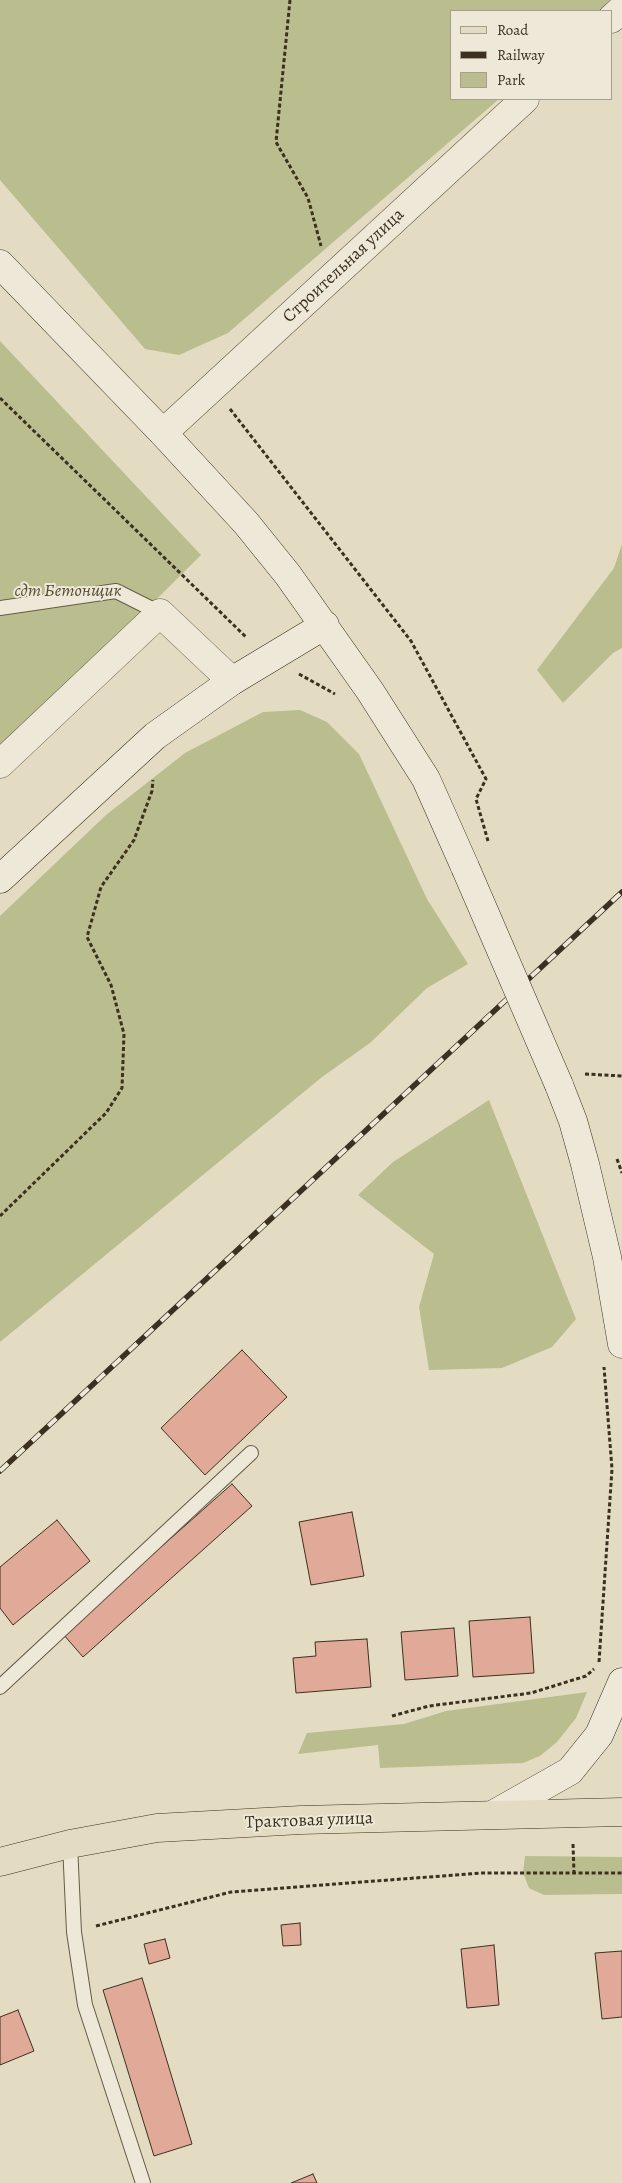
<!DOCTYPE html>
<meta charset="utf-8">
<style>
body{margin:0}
#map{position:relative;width:622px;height:2183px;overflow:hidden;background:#e3dcc2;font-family:Alegreya,serif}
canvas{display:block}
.legend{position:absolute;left:450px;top:10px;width:162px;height:90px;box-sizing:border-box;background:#ede8d7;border:1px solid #a69e8e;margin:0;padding:6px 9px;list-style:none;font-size:15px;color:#3c3020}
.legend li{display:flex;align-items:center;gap:10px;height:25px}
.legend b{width:25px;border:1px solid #a69e8e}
</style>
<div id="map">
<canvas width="622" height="2183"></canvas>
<ul class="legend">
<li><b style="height:6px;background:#e3dcc2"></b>Road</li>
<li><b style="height:6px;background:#3c3020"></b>Railway</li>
<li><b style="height:14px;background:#babe8e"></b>Park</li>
</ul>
</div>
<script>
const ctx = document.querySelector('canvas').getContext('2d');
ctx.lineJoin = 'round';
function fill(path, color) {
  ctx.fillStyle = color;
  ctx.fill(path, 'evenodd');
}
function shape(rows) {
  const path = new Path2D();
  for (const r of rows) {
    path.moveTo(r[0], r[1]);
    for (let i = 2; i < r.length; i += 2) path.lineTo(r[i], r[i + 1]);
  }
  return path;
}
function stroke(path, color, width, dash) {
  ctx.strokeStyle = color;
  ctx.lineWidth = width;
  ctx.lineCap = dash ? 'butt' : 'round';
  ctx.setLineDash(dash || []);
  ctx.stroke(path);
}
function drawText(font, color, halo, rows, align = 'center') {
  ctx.font = font + ' Alegreya,serif';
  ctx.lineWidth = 4;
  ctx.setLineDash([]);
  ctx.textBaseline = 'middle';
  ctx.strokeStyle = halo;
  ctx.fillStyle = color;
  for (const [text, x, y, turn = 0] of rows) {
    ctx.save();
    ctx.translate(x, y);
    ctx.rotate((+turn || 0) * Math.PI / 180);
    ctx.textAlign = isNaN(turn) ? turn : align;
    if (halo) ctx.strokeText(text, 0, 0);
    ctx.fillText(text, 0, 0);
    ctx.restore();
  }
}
fill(shape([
 [0,0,614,0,601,11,451,11,451,99,499,99,228,333,179,355,145,349,0,180],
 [0,341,201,555,0,755],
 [622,544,622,648,613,653,563,703,537,670,614,568],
 [300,710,327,722,359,754,427,899,468,964,427,988,370,1043,322,1077,0,1342,0,916,106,815,185,753,263,712],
 [489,1100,576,1319,552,1347,502,1368,429,1370,419,1307,434,1254,358,1195,393,1162],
 [587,1692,576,1718,557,1742,540,1756,523,1763,380,1768,378,1745,298,1754,307,1733,404,1724,446,1711],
 [525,1856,622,1857,622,1894,544,1895,529,1888,523,1873]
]), '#babe8e');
const building = shape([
 [242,1350,287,1397,205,1475,161,1428,242,1350],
 [232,1484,252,1506,83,1657,63,1634,232,1484],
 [352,1512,364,1576,311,1585,299,1522,352,1512],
 [57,1520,90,1561,13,1625,0,1608,0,1567,57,1520],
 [530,1617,534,1673,473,1677,469,1621,530,1617],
 [454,1628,458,1676,405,1680,401,1632,454,1628],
 [367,1639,371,1687,296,1693,293,1658,316,1656,315,1642,367,1639],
 [300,1923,301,1945,283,1946,281,1925,300,1923],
 [165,1939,170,1958,149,1964,144,1944,165,1939],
 [494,1945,499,2005,467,2008,461,1949,494,1945],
 [622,1951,622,2017,602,2019,595,1953,622,1951],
 [142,1978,192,2144,154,2156,103,1990,142,1978],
 [18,2010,34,2051,0,2065,0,2017,18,2010],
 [313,2174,317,2183,291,2183,313,2174]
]);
fill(building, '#e1a998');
stroke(building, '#3c3020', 1);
const lane = shape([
 [0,608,116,591,160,613],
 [0,1687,251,1453],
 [70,1844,74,1932,85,2005,143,2183]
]);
const street = shape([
 [611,19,622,9],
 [163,433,525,99],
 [0,764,160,613,232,681]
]);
const secondary = shape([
 [0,264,163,433,246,523,288,575,370,691,426,779,465,867],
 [0,879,155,736,232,681,325,625],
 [559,1085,573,1121,585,1164,607,1257,622,1344],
 [494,1814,570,1771,599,1735,622,1682]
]);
const primary = shape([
 [0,1862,70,1844,157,1828,301,1820,622,1812]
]);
stroke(lane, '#665b48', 16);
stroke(street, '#665b48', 29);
stroke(secondary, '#3c3020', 29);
stroke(primary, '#3c3020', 29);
stroke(shape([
 [290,0,276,142,308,198,321,246],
 [0,398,247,638],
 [230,409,411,641,486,779,476,799,488,841],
 [299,674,335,694],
 [585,1074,622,1076],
 [617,1159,622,1173],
 [0,1216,106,1113,122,1088,124,1034,111,985,87,937,101,887,134,840,152,791,153,780],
 [599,1662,612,1469,604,1367],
 [392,1716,429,1706,531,1693,586,1676,594,1669],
 [573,1844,574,1873],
 [96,1926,231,1892,481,1873,622,1873]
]), '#3c3020', 3, [4, 2.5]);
stroke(lane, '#ede8d7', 14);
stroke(street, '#ede8d7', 28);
stroke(secondary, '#ede8d7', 28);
stroke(primary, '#e3dcc2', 28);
const rail = shape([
 [0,1471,622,892]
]);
stroke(rail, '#3c3020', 5.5);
stroke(rail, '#ede8d7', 4, [11]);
const secondaryBridge = shape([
 [465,867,559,1085]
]);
stroke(secondaryBridge, '#3c3020', 29, []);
stroke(secondaryBridge, '#ede8d7', 28);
drawText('18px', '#3c3020', '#ede8d7', [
 ["Строительная улица",344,266,-43],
 ["Трактовая улица",309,1821,-2]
]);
drawText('italic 18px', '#554c36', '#ede8d7', [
 ["сдт Бетонщик",68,592]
]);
</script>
